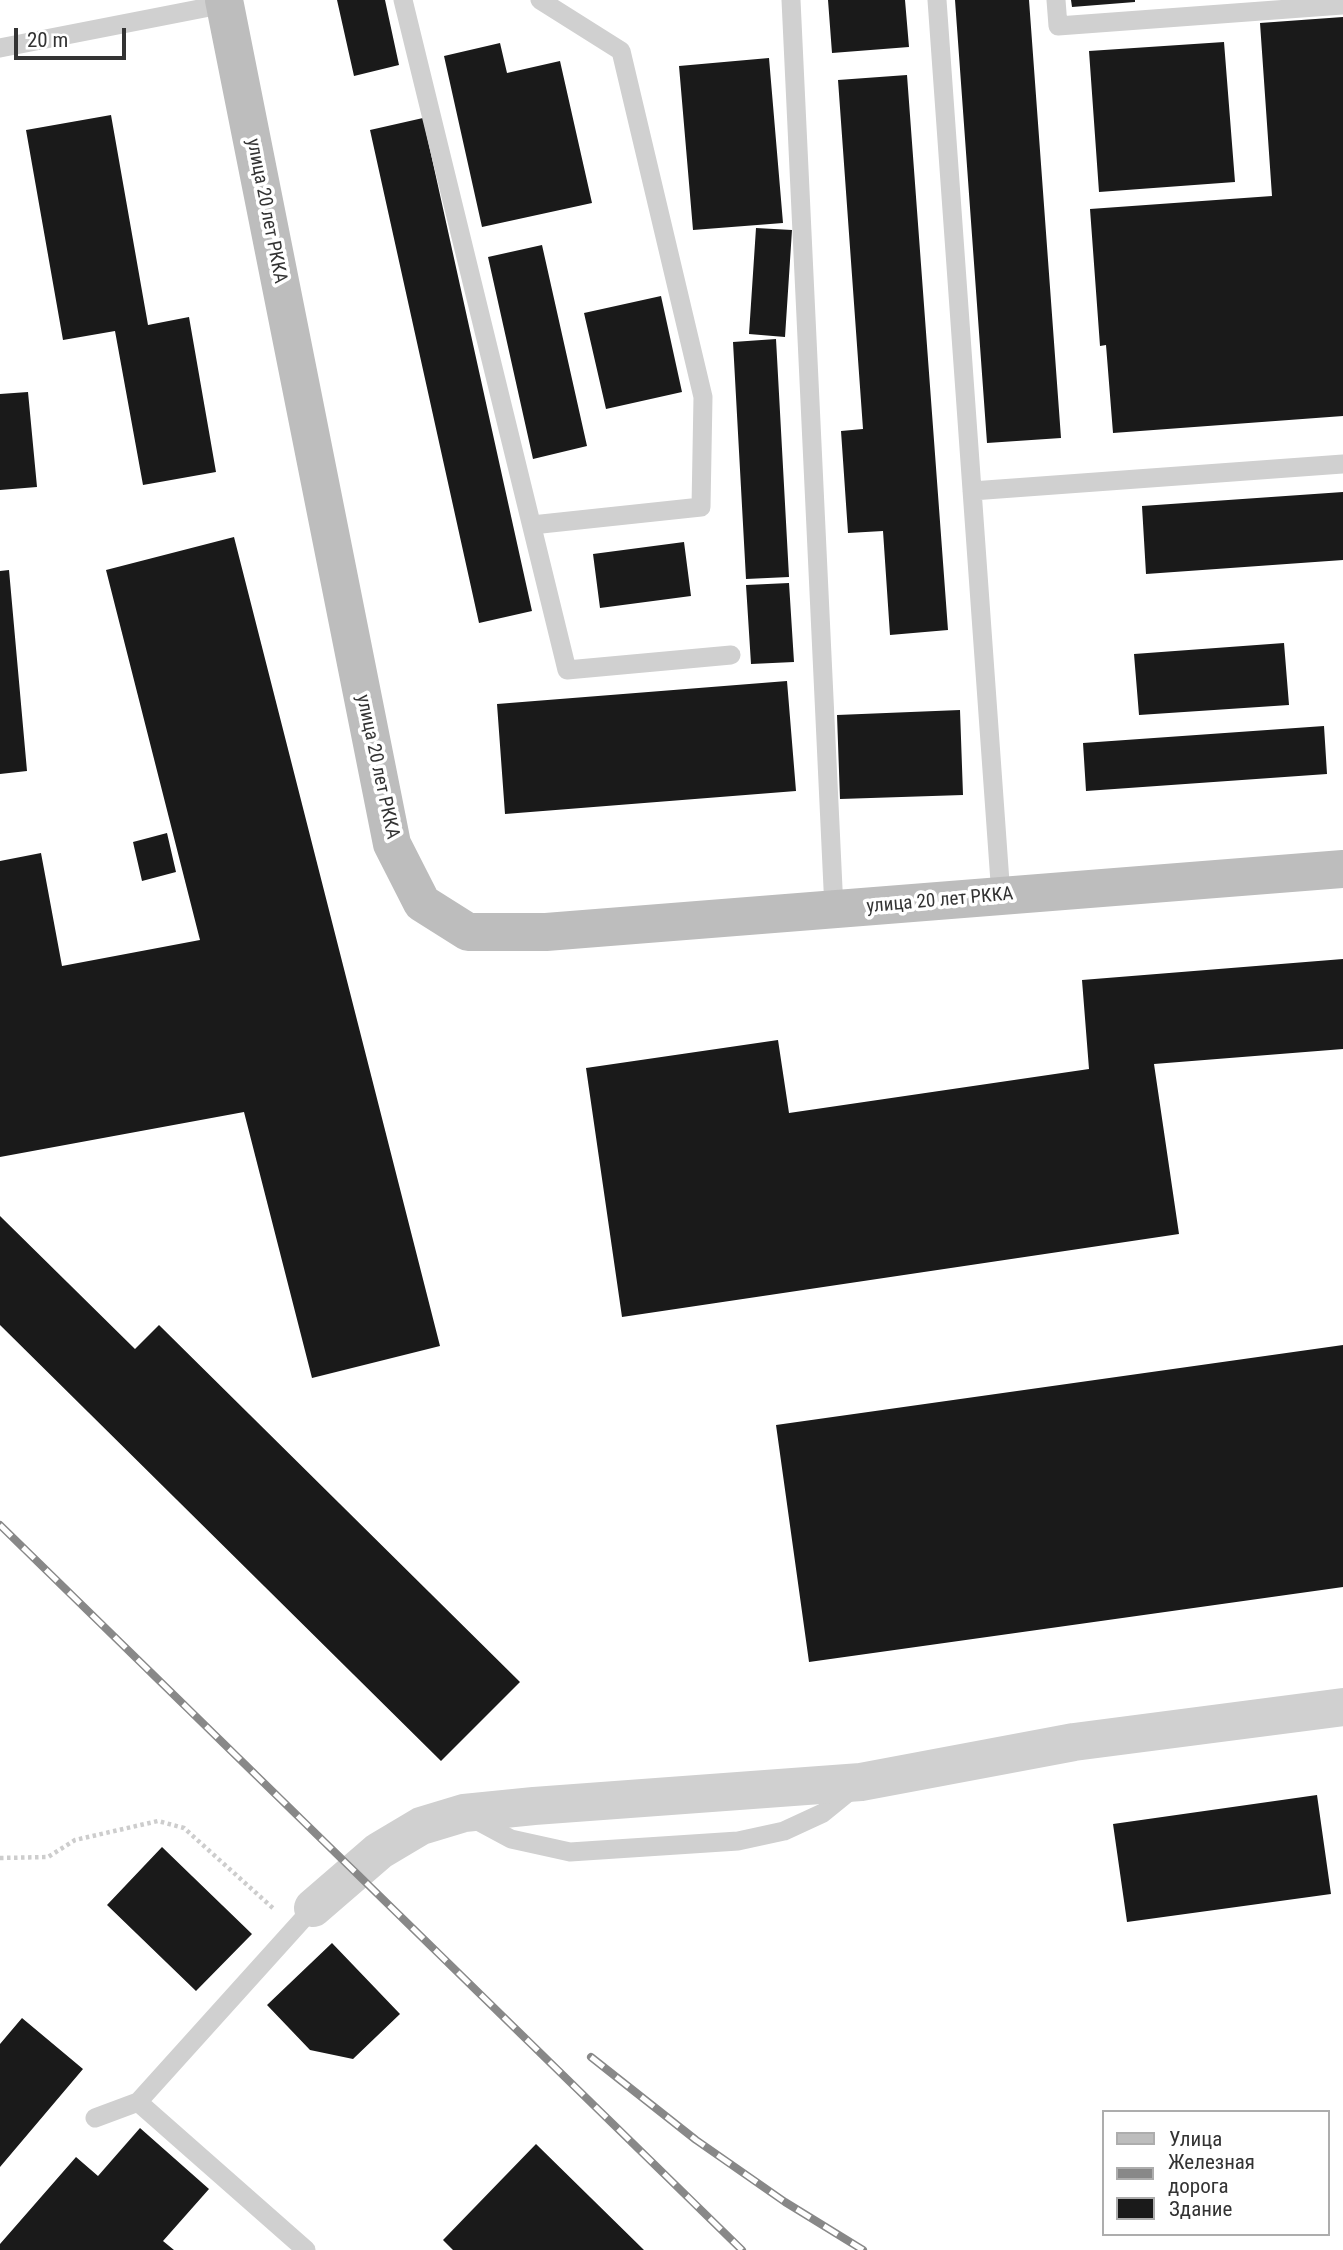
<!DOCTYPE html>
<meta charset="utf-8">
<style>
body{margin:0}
#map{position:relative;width:1343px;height:2250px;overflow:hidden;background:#fff;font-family:"Roboto Condensed",sans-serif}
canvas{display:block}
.legend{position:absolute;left:1102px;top:2110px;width:228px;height:126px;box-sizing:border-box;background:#fff;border:2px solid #adadad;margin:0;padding:9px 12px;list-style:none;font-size:21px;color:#333}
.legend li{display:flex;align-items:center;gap:14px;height:35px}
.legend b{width:35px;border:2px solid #adadad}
.scale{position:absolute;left:14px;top:28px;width:112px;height:32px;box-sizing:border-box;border:4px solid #333;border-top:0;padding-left:9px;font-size:21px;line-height:24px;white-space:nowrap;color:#333;-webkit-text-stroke:5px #fff;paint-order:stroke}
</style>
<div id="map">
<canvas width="1343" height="2250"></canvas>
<ul class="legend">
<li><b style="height:9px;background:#bdbdbd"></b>Улица</li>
<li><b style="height:9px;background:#888"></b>Железная дорога</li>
<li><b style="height:19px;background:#1a1a1a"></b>Здание</li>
</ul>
<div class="scale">20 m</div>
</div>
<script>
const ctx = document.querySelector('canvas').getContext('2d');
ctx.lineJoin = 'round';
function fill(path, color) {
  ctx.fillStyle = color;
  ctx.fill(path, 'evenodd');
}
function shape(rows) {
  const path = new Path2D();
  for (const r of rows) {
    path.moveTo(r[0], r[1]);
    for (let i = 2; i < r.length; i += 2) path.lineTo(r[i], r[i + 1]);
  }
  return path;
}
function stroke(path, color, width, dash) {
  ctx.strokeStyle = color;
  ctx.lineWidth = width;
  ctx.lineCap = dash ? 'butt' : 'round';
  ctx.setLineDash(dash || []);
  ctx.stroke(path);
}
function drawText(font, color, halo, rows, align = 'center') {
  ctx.font = font + ' "Roboto Condensed",sans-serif';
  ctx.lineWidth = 7;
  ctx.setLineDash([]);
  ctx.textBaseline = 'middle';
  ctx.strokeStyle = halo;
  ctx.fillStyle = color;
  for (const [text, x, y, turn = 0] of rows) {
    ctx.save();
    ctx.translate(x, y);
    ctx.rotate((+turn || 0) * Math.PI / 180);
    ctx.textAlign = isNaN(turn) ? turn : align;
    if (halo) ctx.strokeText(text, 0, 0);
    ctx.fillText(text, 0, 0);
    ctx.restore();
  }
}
fill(shape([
 [337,0,385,0,399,65,354,76],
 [828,0,905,0,909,47,832,53],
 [955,0,1029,0,1061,438,987,443],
 [1071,0,1135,0,1135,2,1072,7],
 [1343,17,1343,416,1113,433,1106,345,1100,346,1090,209,1272,196,1260,23],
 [1224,42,1235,182,1099,192,1089,51],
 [500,43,507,73,560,61,592,203,482,227,444,56],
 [769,58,783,223,693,230,679,66],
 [907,75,948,630,890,635,883,531,848,533,841,431,863,429,838,80],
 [111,115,148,325,189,317,216,472,143,485,115,331,63,340,26,130],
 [423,118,532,611,479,623,370,130],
 [756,228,792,230,785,337,749,334],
 [542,245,587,446,533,459,488,257],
 [661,296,682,392,606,409,584,313],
 [776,339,789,577,746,579,733,342],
 [28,392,37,487,0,490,0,394],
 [1343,492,1343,560,1146,574,1142,506],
 [234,537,440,1346,312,1378,244,1112,0,1157,0,861,41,853,62,966,200,940,106,570],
 [684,542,691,596,600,608,593,554],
 [9,570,27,771,0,774,0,571],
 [789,583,794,662,751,664,746,585],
 [1284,643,1289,705,1139,715,1134,654],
 [787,681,796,791,505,814,497,704],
 [960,710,963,795,840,799,837,715],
 [1324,726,1327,774,1086,791,1083,743],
 [167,833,176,872,142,881,133,842],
 [1343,959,1343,1049,1154,1064,1179,1234,622,1317,586,1068,778,1040,789,1113,1089,1069,1082,980],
 [0,1216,135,1349,159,1325,520,1682,441,1761,0,1325],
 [1343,1345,1343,1587,809,1662,776,1425],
 [1317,1795,1331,1894,1127,1922,1113,1824],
 [162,1847,252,1934,196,1991,107,1905],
 [332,1943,400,2014,353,2059,310,2050,267,2005],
 [22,2018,83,2069,0,2167,0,2044],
 [140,2128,209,2189,163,2241,174,2250,0,2250,0,2244,76,2157,98,2176],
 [536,2144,644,2250,453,2250,443,2240]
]), '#1a1a1a');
stroke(shape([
 [0,1858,48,1857,75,1840,158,1821,184,1828,275,1910]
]), '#cdcdcd', 4.5, [3.5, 3.5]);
stroke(shape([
 [403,0,567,670,731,655],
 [791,0,834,909],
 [937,0,1001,896],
 [1056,0,1058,26,1343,5],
 [0,48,225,4],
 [972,491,1343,464],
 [532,525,701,507,703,397,621,51,540,0],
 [472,1818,511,1839,570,1852,738,1841,784,1831,823,1813,855,1787],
 [138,2102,306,2250],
 [95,2118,138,2102,313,1908]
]), '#d0d0d0', 19);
stroke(shape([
 [313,1908,379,1851,421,1826,464,1813,534,1806,861,1782,1074,1742,1343,1707]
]), '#d0d0d0', 38);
stroke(shape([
 [224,0,392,844,422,903,468,932,546,932,1343,869]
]), '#bdbdbd', 38);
const rail = shape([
 [0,1525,742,2250],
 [591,2057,696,2140,785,2202,863,2250]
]);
stroke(rail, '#888', 8);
stroke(rail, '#fff', 5, [16]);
drawText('19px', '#333', '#fff', [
 ["улица 20 лет РККА",266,211,79],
 ["улица 20 лет РККА",377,767,78],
 ["улица 20 лет РККА",940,901,-5]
]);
</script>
